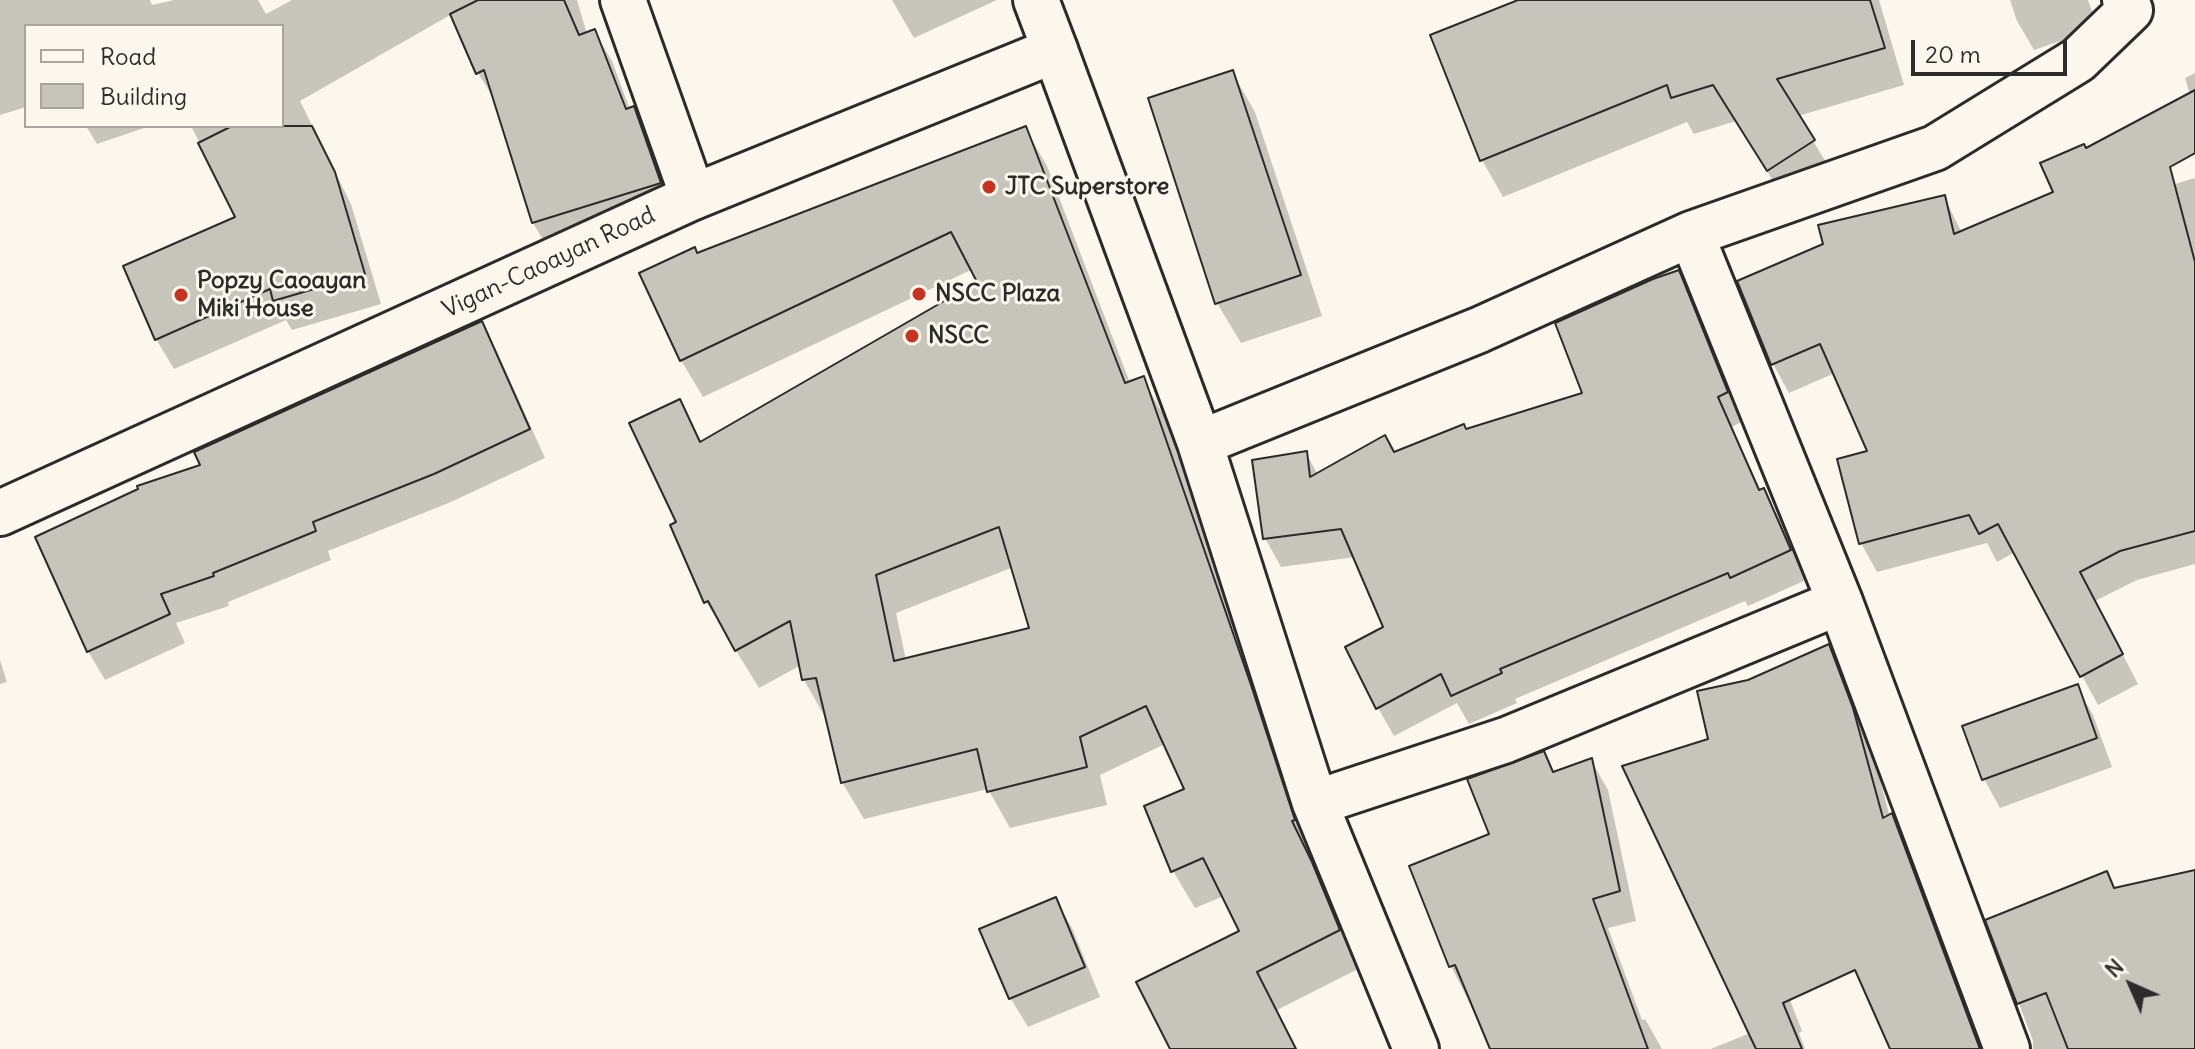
<!DOCTYPE html>
<style>
body{margin:0}
#map{position:relative;width:2195px;height:1049px;overflow:hidden;background:#fbf7ec;font-family:Delius,sans-serif}
canvas{display:block}
.legend{position:absolute;left:24px;top:24px;width:260px;height:104px;box-sizing:border-box;background:#fbf7ec;border:2px solid #a8a59f;margin:0;padding:10px 14px;list-style:none;font-size:24px;color:#2b2b2b}
.legend li{display:flex;align-items:center;gap:16px;height:40px}
.legend b{width:40px;border:2px solid #a8a59f}
.north{position:absolute;left:2091px;top:945px;width:80px;height:80px;-webkit-text-stroke:6px #fbf7ec;paint-order:stroke;rotate:315deg;font-size:22px;font-weight:700;line-height:32px;text-align:center;color:#2b2b2b}
.north::after{content:'';display:block;margin:auto;width:28px;height:36px;background:#2b2b2b;clip-path:polygon(50% 0,100% 100%,50% 72%,0 100%)}
.scale{position:absolute;left:1911px;top:40px;width:156px;height:36px;box-sizing:border-box;border:4px solid #2b2b2b;border-top:0;padding-left:10px;font-size:24px;line-height:28px;white-space:nowrap;color:#2b2b2b;-webkit-text-stroke:6px #fbf7ec;paint-order:stroke}
</style>
<div id="map">
<canvas width="2195" height="1049"></canvas>
<ul class="legend">
<li><b style="height:10px;background:#fbf7ec"></b>Road</li>
<li><b style="height:22px;background:#c7c4bc"></b>Building</li>
</ul>
<div class="north">N</div>
<div class="scale">20 m</div>
</div>
<script>
const ctx = document.querySelector('canvas').getContext('2d');
ctx.lineJoin = 'round';
function fill(path, color) {
  ctx.fillStyle = color;
  ctx.fill(path, 'evenodd');
}
function shape(rows) {
  const path = new Path2D();
  for (const r of rows) {
    path.moveTo(r[0], r[1]);
    for (let i = 2; i < r.length; i += 2) path.lineTo(r[i], r[i + 1]);
  }
  return path;
}
function stroke(path, color, width, dash) {
  ctx.strokeStyle = color;
  ctx.lineWidth = width;
  ctx.lineCap = dash ? 'butt' : 'round';
  ctx.setLineDash(dash || []);
  ctx.stroke(path);
}
function drawText(font, color, halo, rows, align = 'center') {
  ctx.font = font + ' Delius,sans-serif';
  ctx.lineWidth = 6;
  ctx.setLineDash([]);
  ctx.textBaseline = 'middle';
  ctx.strokeStyle = halo;
  ctx.fillStyle = color;
  for (const [text, x, y, turn = 0] of rows) {
    ctx.save();
    ctx.translate(x, y);
    ctx.rotate((+turn || 0) * Math.PI / 180);
    ctx.textAlign = isNaN(turn) ? turn : align;
    if (halo) ctx.strokeText(text, 0, 0);
    ctx.fillText(text, 0, 0);
    ctx.restore();
  }
}
fill(shape([
 [0,0,150,0,152,5,174,0,258,0,266,14,292,0,577,0,587,34,594,31,612,61,630,110,633,109,651,139,677,213,551,253,533,223,496,102,478,73,452,14,300,101,351,204,381,304,292,330,286,320,174,369,156,339,238,218,191,126,282,126,282,26,26,26,26,107,0,115],
 [892,0,997,0,914,38],
 [1523,0,1879,0,1904,85,1798,116,1835,177,1789,207,1736,121,1694,134,1687,122,1503,197,1482,160,1432,36],
 [2010,0,2088,0,2098,28,2034,50,2017,21],
 [1232,72,1255,112,1322,316,1241,343,1217,303],
 [2195,73,2195,112,2185,78],
 [86,126,150,126,97,144],
 [1025,128,1047,166,1130,383,1143,379,1164,416,1272,724,1315,858,1312,859,1333,901,1360,968,1277,1010,1282,1021,1226,1049,1173,1049,1242,932,1224,896,1195,908,1173,871,1186,790,1165,744,1100,775,1107,805,1010,828,988,789,864,819,842,782,825,717,804,680,801,665,759,688,706,602,672,526,679,523,679,401,702,443,980,283,973,269,703,397,681,360,697,255],
 [1011,568,1031,629,906,660,896,613],
 [2086,150,2152,191,2195,178,2195,564,2137,580,2095,601,2138,684,2098,705,2015,552,1997,562,1987,543,1877,572,1861,543,1870,453,1835,373,1789,393,1773,364,1944,197,1962,233,2056,193],
 [1678,272,1694,301,1743,421,1732,427,1761,491,1779,519,1806,580,1748,606,1745,601,1515,699,1517,703,1469,724,1457,703,1394,736,1378,708,1385,628,1355,557,1281,567,1265,538,1306,453,1318,475,1584,395],
 [481,323,497,352,545,458,451,502,328,551,331,560,228,602,229,606,176,623,185,643,105,680,88,651,37,538,202,466],
 [1828,647,1845,676,1869,740,1890,817,1908,845,1985,1049,1892,1049,1790,815,1728,840,1802,1031,1799,1033,1805,1049,1711,1049,1750,1033,1710,741,1749,681],
 [0,660,7,682,0,684],
 [2077,687,2093,715,2112,767,2000,808,1984,779],
 [1543,754,1555,774,1591,760,1608,790,1636,921,1608,928,1642,1020,1645,1019,1662,1049,1493,1049,1451,966,1411,867,1491,835],
 [2195,872,2195,1049,2033,1049,2033,1041,1988,921,2106,873,2116,890],
 [1055,899,1072,928,1100,997,1028,1027,1011,999,982,930]
]), '#0003');
const building = shape([
 [478,0,564,0,579,35,595,29,626,109,634,106,661,183,532,223,484,70,476,74,450,14,478,0],
 [1518,0,1870,0,1885,48,1777,79,1815,140,1767,171,1713,85,1671,98,1667,85,1480,161,1430,35,1518,0],
 [1233,70,1301,275,1215,304,1148,98,1233,70],
 [2195,90,2195,153,2170,167,2195,262,2195,531,2120,551,2080,572,2123,654,2080,677,1998,524,1979,534,1969,515,1859,544,1837,459,1867,451,1820,344,1771,365,1737,281,1823,244,1818,225,1945,195,1954,234,2053,192,2040,163,2084,144,2086,148,2195,90],
 [232,126,312,126,335,172,365,274,273,301,270,289,155,340,123,266,235,217,198,143,232,126],
 [1026,126,1125,383,1144,376,1251,685,1295,820,1292,821,1312,862,1340,930,1257,972,1296,1049,1170,1049,1136,982,1239,931,1203,858,1171,872,1144,806,1184,789,1146,706,1080,737,1087,767,987,792,977,749,841,783,816,678,802,680,790,621,735,651,708,601,704,603,670,525,676,522,629,423,680,399,700,442,977,282,951,232,680,361,639,273,695,247,697,253,1026,126],
 [999,527,1029,628,894,661,876,575,999,527],
 [1679,270,1728,392,1718,397,1759,490,1764,488,1791,550,1730,578,1728,573,1500,669,1502,673,1451,696,1441,674,1376,709,1345,647,1383,627,1341,529,1263,539,1252,460,1307,451,1310,477,1385,435,1394,452,1464,424,1466,429,1582,393,1555,323,1653,279,1679,270],
 [482,321,530,429,434,474,313,522,316,531,213,573,214,576,161,594,170,614,87,652,35,537,138,489,137,486,200,465,194,452,482,321],
 [1829,644,1853,708,1883,818,1892,813,1980,1049,1890,1049,1855,970,1783,1003,1802,1049,1756,1049,1622,766,1708,739,1697,691,1748,680,1829,644],
 [2078,684,2097,738,1982,780,1962,726,2078,684],
 [1544,751,1553,772,1592,758,1620,891,1593,899,1648,1049,1490,1049,1455,965,1449,967,1409,866,1489,834,1467,779,1544,751],
 [2195,870,2195,1049,2068,1049,2046,993,2017,1004,1985,920,2107,871,2114,888,2195,870],
 [1056,897,1085,967,1009,999,979,929,1056,897]
]);
fill(building, '#c7c4bc');
stroke(building, '#2b2b2b', 2);
const minor = shape([
 [623,0,693,197],
 [1055,50,1200,443,1315,803,1416,1049],
 [1691,234,1935,148,2078,60,2130,10,2125,0],
 [1200,443,1479,330,1691,234,1840,602,2007,1049],
 [1315,803,1506,740,1840,602]
]);
const secondary = shape([
 [0,513,693,197,1055,50,1036,0]
]);
stroke(minor, '#2b2b2b', 50);
stroke(secondary, '#2b2b2b', 50);
stroke(minor, '#fbf7ec', 44);
stroke(secondary, '#fbf7ec', 44);
for (const [x, y, r, color] of [
 [989,187,8,"#c8321e"],
 [919,294,8,"#c8321e"],
 [181,295,8,"#c8321e"],
 [912,336,8,"#c8321e"]
]) {
  const dot = new Path2D();
  dot.arc(x, y, r, 0, 2 * Math.PI);
  ctx.fillStyle = color;
  ctx.fill(dot);
  stroke(dot, '#fbf7ec', 3);
}
drawText('bold 24px', '#2b2b2b', '#fbf7ec', [
 ["JTC Superstore",1005,187],
 ["Popzy Caoayan",197,281],
 ["Miki House",197,309],
 ["NSCC Plaza",935,294],
 ["NSCC",928,336]
], 'left');
drawText('24px', '#2b2b2b', '#fbf7ec', [
 ["Vigan-Caoayan Road",549,263,-25]
]);
</script>
